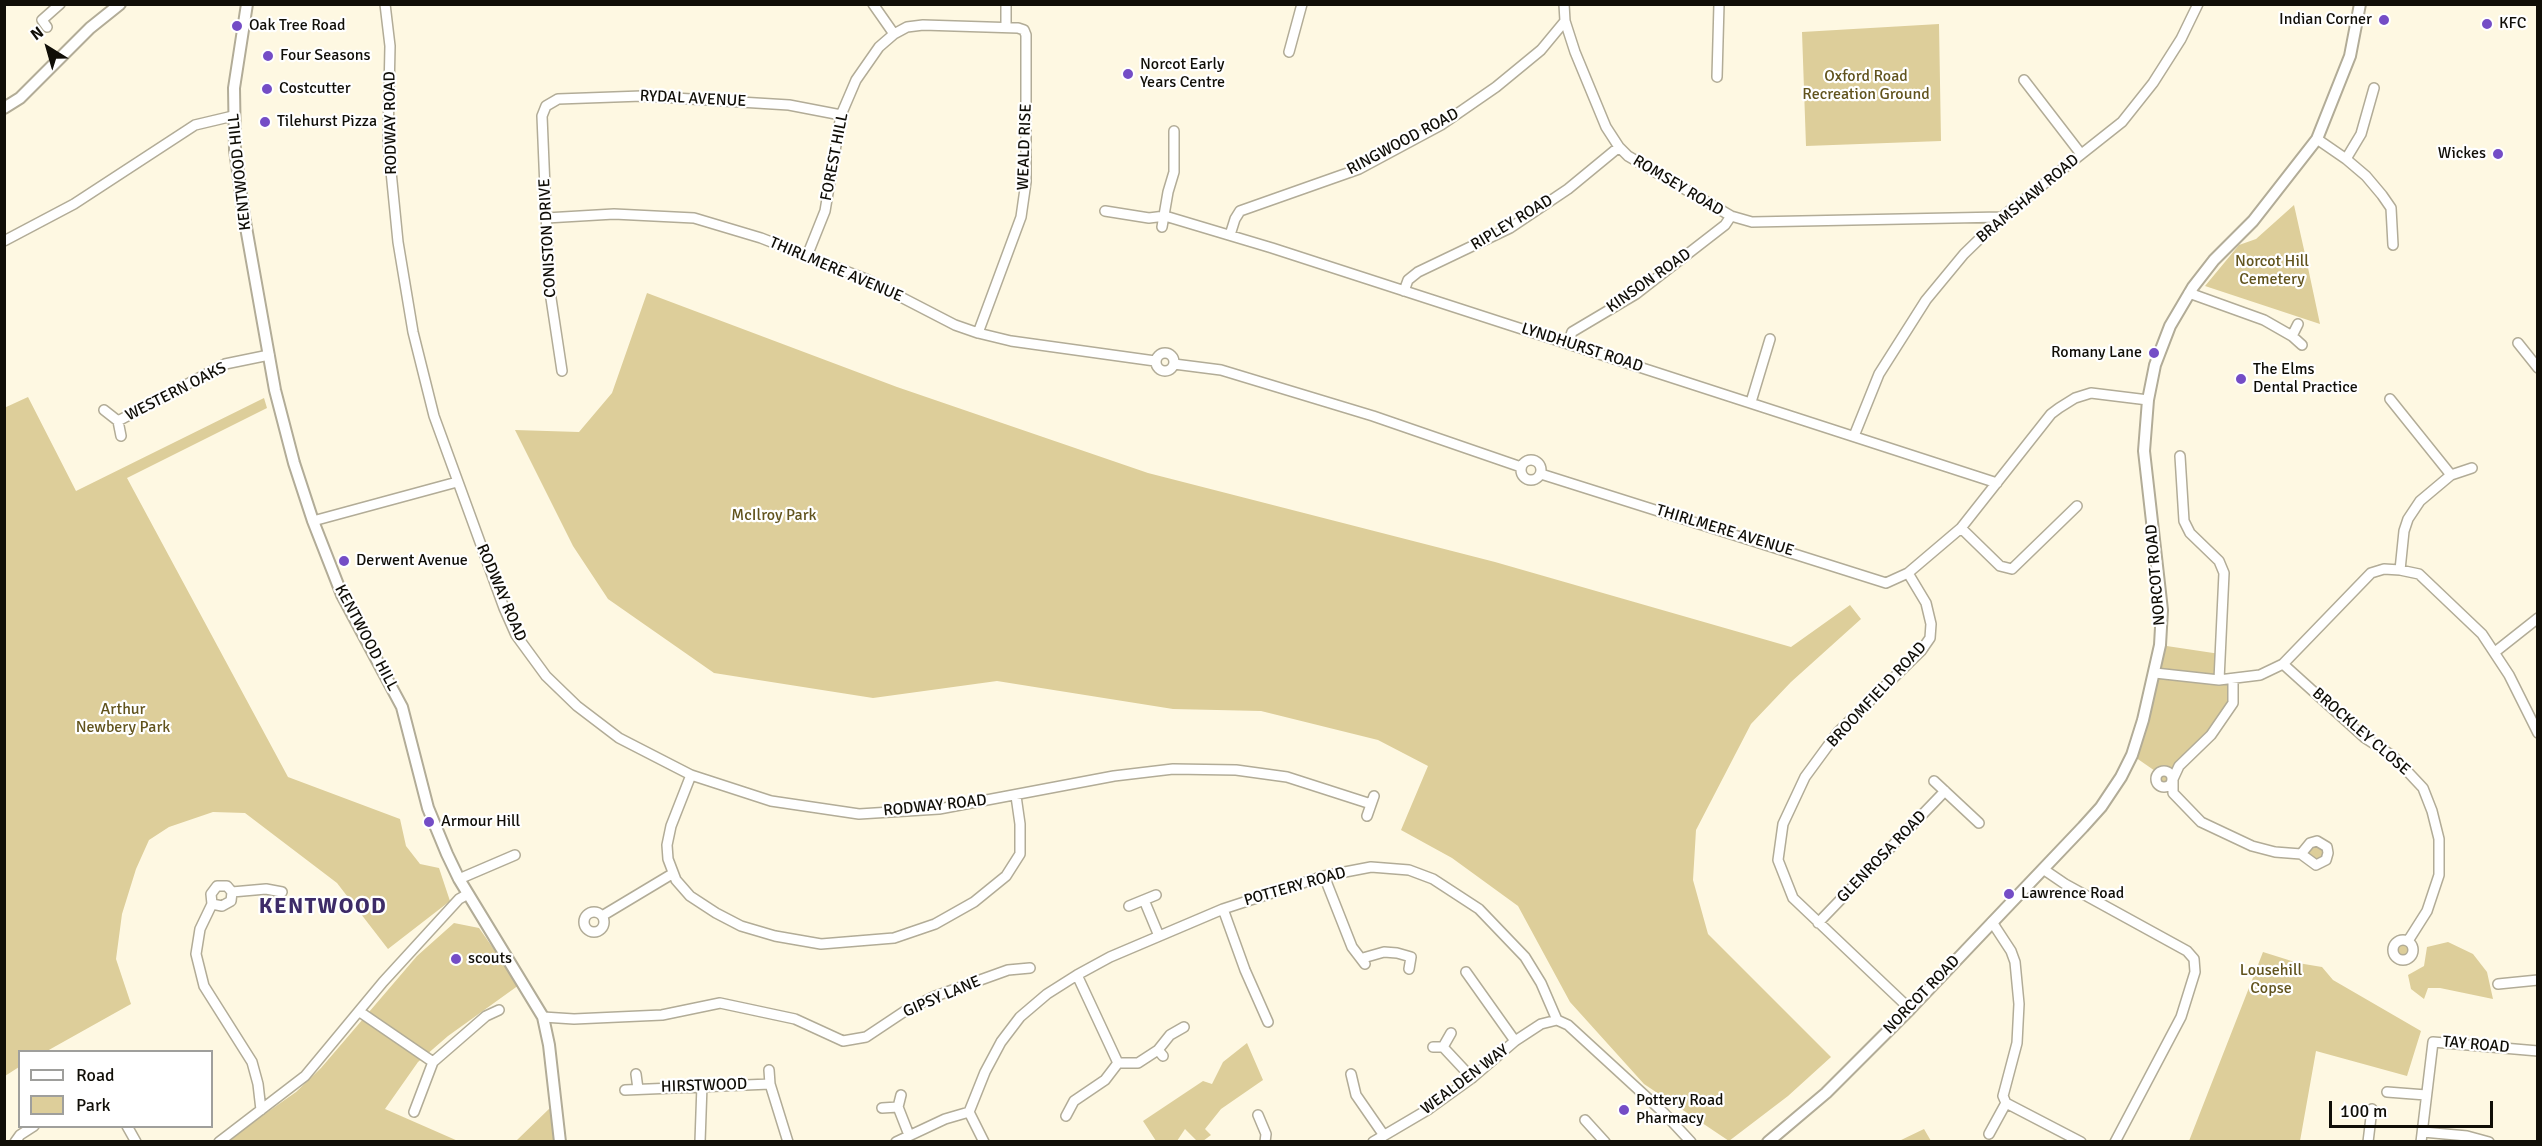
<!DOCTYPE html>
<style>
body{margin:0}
#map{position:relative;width:2542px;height:1146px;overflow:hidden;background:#fef8e2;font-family:Signika,sans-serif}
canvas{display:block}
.frame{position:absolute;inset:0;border:6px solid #100e07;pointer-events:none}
.legend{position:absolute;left:18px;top:1050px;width:195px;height:78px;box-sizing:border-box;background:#fff;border:2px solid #9f9f9c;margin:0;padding:8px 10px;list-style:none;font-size:18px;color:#100e07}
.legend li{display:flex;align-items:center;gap:12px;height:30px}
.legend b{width:30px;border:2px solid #9f9f9c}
.north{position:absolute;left:18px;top:18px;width:60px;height:60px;-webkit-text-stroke:4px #fff;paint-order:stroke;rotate:323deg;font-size:16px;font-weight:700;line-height:24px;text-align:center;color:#100e07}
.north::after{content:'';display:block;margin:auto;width:21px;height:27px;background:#100e07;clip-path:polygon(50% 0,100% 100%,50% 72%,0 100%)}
.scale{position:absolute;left:2329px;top:1101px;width:164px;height:27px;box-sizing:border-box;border:3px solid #100e07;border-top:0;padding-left:8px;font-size:18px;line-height:21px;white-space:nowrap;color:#100e07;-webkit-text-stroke:4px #fff;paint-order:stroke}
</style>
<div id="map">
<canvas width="2542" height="1146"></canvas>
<div class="frame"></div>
<ul class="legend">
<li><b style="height:8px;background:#fff"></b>Road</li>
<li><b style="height:16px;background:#ddce9a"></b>Park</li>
</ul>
<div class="north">N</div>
<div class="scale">100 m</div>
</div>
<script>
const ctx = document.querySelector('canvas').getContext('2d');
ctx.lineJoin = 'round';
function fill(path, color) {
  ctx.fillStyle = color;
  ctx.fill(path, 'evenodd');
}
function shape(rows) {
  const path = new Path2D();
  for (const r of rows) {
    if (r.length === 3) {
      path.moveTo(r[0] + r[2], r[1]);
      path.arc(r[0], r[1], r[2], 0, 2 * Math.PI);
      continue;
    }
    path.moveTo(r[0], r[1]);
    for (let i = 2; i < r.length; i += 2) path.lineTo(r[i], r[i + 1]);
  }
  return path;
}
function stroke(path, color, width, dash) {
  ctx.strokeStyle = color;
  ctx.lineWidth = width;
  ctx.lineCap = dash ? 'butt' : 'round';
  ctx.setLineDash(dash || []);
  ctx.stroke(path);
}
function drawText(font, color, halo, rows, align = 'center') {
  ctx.font = font + ' Signika,sans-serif';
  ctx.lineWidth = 4.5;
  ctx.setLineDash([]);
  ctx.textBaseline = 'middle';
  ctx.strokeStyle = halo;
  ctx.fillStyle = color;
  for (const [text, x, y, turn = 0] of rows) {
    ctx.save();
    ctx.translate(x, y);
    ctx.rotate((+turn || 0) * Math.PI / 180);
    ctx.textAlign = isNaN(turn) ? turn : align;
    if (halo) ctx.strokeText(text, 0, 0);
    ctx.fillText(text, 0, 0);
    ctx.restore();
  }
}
fill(shape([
 [1939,24,1941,141,1806,146,1802,32],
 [2294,205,2307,263,2320,324,2205,286,2239,245,2256,239],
 [647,293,897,387,1148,473,1495,562,1791,647,1850,605,1861,619,1791,682,1751,724,1696,830,1693,880,1708,934,1831,1057,1788,1096,1729,1141,1644,1084,1570,1002,1518,906,1452,858,1401,830,1428,766,1378,740,1261,711,1173,709,997,681,873,698,714,673,608,599,573,546,515,430,579,432,612,393],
 [28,397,76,491,264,398,267,408,127,478,288,777,400,819,406,846,420,864,439,868,450,901,388,949,337,883,245,813,213,812,169,827,149,840,136,869,122,914,116,959,131,1004,47,1051,20,1052,19,1067,5,1076,4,408],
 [2160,645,2220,654,2219,680,2233,679,2233,703,2179,766,2169,786,2164,787,2158,784,2156,779,2158,773,2132,755],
 [2310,843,2327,847,2322,863,2301,854],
 [454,923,479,928,519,985,448,1036,418,1062,385,1109,458,1141,225,1142,296,1092,321,1068,417,956],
 [2403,950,10],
 [2448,942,2473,954,2487,972,2493,999,2440,988,2428,988,2424,999,2411,989,2408,975,2424,966,2427,947],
 [2263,952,2298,963,2322,967,2333,980,2421,1031,2407,1076,2316,1051,2300,1141,2189,1141],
 [1247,1043,1263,1080,1221,1109,1205,1129,1211,1135,1203,1141,1197,1141,1185,1129,1177,1141,1156,1141,1143,1121,1203,1081,1212,1084,1223,1062],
 [551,1107,554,1141,516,1141],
 [1924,1129,1931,1141,1899,1141]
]), '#ddce9a');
const minor = shape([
 [385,4,390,46,388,141,398,242,413,332,434,416,504,608,516,635,546,676,577,706,619,738,691,775,771,801,859,814,939,809,1114,776,1173,769,1236,770,1287,777,1371,804],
 [873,4,894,34],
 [1006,4,1006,27],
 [1564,4,1565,21,1575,52,1606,127,1619,147,1628,156,1731,216,1752,222,2002,217],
 [47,27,42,20,60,4],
 [1289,52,1302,4],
 [1717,77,1719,4],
 [2024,80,2081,154],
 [2317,139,2346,159,2366,176,2382,195,2391,208,2393,245],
 [2346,159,2361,134,2374,88],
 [1105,211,1149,218,1165,216,1272,248,1997,483],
 [546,218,614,214,694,218,761,238,866,279,955,325,978,333,1011,341,1155,361],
 [1162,227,1168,192,1174,172,1174,131],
 [1230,235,1235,219,1240,211,1359,169,1441,125,1496,87,1541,50,1565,21],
 [4,241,74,204,195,125,233,116],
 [807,256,825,211,841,115,856,80,879,47,894,34,907,27,923,25,1018,28,1024,30,1026,35,1026,182,1021,217,978,333],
 [1404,291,1408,280,1418,272,1510,228,1568,189,1619,147],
 [2189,293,2264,320,2292,336,2302,345],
 [2292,336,2298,324],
 [2518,343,2538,368],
 [1568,344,1572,332,1636,294,1725,225,1731,216],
 [1165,362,9],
 [1174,364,1221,370,1373,416,1521,467],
 [562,371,549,285,542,116,546,106,558,99,642,96,789,105,841,115],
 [2390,399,2451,475],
 [1751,402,1770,339],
 [104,410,118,421,121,436],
 [118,421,225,364,269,355],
 [1854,436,1879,374,1926,300,1964,254,2002,217,2122,122,2153,83,2181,39,2198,4],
 [2180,456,2184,521,2190,533,2219,561,2224,573,2219,680],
 [1531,470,10],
 [1541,474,1886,583,1908,573,1961,528,2051,414,2059,408,2075,398,2091,393,2148,400],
 [313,521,457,482],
 [1961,528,2000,566,2012,569,2077,506],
 [2400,570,2404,531,2408,519,2420,501,2451,475,2472,468],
 [1908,573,1926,603,1931,624,1930,638,1921,651,1838,732,1805,777,1783,824,1778,860,1793,898,1910,1009],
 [2495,652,2538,618],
 [2283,664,2365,738,2393,756,2423,788,2432,811,2439,839,2439,875,2427,911,2408,941],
 [2155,673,2219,680,2260,675,2283,664,2371,573,2384,569,2400,570,2419,574,2482,634,2509,675,2538,733],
 [2233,679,2233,703,2211,735,2179,766,2173,779,2173,793,2201,822,2252,846,2275,852,2301,854,2316,865,2326,860,2328,853,2327,847,2317,841,2310,843,2301,854],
 [2164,779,8],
 [691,775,671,826,667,845,668,859,676,880,690,896,716,913,741,926,775,936,821,944,894,938,935,924,974,902,1006,876,1020,854,1020,824,1016,796],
 [1934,781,1979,823],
 [1367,816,1374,796],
 [2043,869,2065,884,2187,951,2194,959,2195,972,2181,1017,2115,1142],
 [1324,876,1352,947,1365,964],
 [459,879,515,855],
 [232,892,266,889,282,892],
 [1144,900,1159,936],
 [212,904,222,906,231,901,232,892,227,886,217,886,211,894,212,904,200,929,196,954,204,986,252,1062,258,1084,261,1110],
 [1129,906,1156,895],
 [1223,909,1245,970,1268,1022],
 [594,922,10],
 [602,916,672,874],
 [1818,923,1945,791],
 [2403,950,10],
 [1363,958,1384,952,1397,953,1411,957,1409,969],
 [1466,972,1515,1041],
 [1077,975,1118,1063,1138,1063,1158,1050],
 [2498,984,2538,980],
 [360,1012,433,1062],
 [543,1017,574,1019,662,1015,720,1003,795,1019,843,1041,866,1037,905,1011,933,997,1008,970,1030,968],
 [1433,1047,1443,1047,1451,1033],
 [1443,1047,1472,1078],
 [1163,1056,1158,1050,1170,1035,1184,1027],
 [769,1070,770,1084,788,1142],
 [636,1074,638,1089],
 [1351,1074,1356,1095,1383,1134],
 [625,1090,770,1084],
 [2387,1092,2426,1095],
 [901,1095,898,1107,909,1135],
 [2006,1103,2081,1142],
 [882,1108,898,1107],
 [414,1112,433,1062,486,1016,499,1010],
 [969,1112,985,1072,1001,1042,1020,1017,1047,994,1077,975,1110,957,1223,909,1324,876,1371,867,1409,870,1433,879,1479,909,1525,957,1541,983,1557,1020,1568,1025,1665,1114,1691,1142],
 [969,1112,984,1142],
 [1258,1115,1266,1134,1265,1142],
 [1066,1116,1074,1101,1105,1080,1118,1063],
 [1585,1120,1605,1142],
 [127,1126,136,1142],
 [2423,1132,2467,1136,2489,1142],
 [1989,1134,2006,1103,2003,1096,2017,1043,2019,1004,2015,962,2011,951,1992,922],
 [15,1142,20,1135,34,1126],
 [219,1142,305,1076,383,982,459,899,468,894],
 [700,1142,702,1085],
 [896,1142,945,1119,969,1112],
 [1373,1142,1429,1109,1472,1078,1515,1041,1541,1024,1557,1020],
 [2368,1142,2372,1109],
 [2421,1142,2433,1042,2538,1051]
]);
const tertiary = shape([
 [247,4,234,88,235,150,244,216,275,390,294,463,313,521,342,595,402,707,428,808,447,854,459,879,543,1017,549,1045,560,1142],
 [4,108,20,98,90,28,120,4],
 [1768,1142,1826,1093,1910,1009,2083,827,2101,807,2121,777,2132,755,2143,720,2160,645,2162,610,2144,451,2148,400,2155,365,2170,326,2193,287,2214,260,2253,221,2317,139,2350,56,2360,4]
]);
stroke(minor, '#b2ac97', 12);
stroke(tertiary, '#b2ac97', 14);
stroke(minor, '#fff', 9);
stroke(tertiary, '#fff', 10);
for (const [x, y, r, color] of [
 [2384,20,6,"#744dc6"],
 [2487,24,6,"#744dc6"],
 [237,26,6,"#744dc6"],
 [268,56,6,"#744dc6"],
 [1128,74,6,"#744dc6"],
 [267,89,6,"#744dc6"],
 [265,122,6,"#744dc6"],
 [2498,154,6,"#744dc6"],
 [2154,353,6,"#744dc6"],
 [2241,379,6,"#744dc6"],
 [344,561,6,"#744dc6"],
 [429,822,6,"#744dc6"],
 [2009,894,6,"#744dc6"],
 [456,959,6,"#744dc6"],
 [1624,1110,6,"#744dc6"]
]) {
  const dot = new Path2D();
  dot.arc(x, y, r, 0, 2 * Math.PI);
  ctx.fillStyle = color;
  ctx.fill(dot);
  stroke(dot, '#fff', 2);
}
drawText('16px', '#100e07', '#fff', [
 ["Indian Corner",2372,20,"right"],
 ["KFC",2499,24],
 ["Oak Tree Road",249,26],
 ["Four Seasons",280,56],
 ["Norcot Early",1140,65],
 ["Years Centre",1140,83],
 ["Costcutter",279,89],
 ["Tilehurst Pizza",277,122],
 ["Wickes",2486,154,"right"],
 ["Romany Lane",2142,353,"right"],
 ["The Elms",2253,370],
 ["Dental Practice",2253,388],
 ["Derwent Avenue",356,561],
 ["Armour Hill",441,822],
 ["Lawrence Road",2021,894],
 ["scouts",468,959],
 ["Pottery Road",1636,1101],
 ["Pharmacy",1636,1119]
], 'left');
drawText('16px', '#61531d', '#fff', [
 ["Oxford Road",1866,77],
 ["Recreation Ground",1866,95],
 ["Norcot Hill",2272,262],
 ["Cemetery",2272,280],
 ["McIlroy Park",774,516],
 ["Arthur",123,710],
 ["Newbery Park",123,728],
 ["Lousehill",2271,971],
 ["Copse",2271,989]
]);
drawText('16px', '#100e07', '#fff', [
 ["RYDAL AVENUE",693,99,3],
 ["RODWAY ROAD",391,123,-91],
 ["RINGWOOD ROAD",1403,142,-28],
 ["WEALD RISE",1025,147,-88],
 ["FOREST HILL",835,157,-79],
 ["KENTWOOD HILL",240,172,-96],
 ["ROMSEY ROAD",1678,186,31],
 ["BRAMSHAW ROAD",2028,199,-40],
 ["RIPLEY ROAD",1512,223,-31],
 ["CONISTON DRIVE",548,238,-93],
 ["THIRLMERE AVENUE",836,270,23],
 ["KINSON ROAD",1649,281,-35],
 ["LYNDHURST ROAD",1582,348,18],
 ["WESTERN OAKS",176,392,-27],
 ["THIRLMERE AVENUE",1725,531,17],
 ["NORCOT ROAD",2156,575,-95],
 ["RODWAY ROAD",501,593,67],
 ["KENTWOOD HILL",366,638,62],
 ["BROOMFIELD ROAD",1877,695,-47],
 ["BROCKLEY CLOSE",2361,732,41],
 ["RODWAY ROAD",935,806,-6],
 ["GLENROSA ROAD",1882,857,-46],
 ["POTTERY ROAD",1295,887,-16],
 ["NORCOT ROAD",1922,995,-46],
 ["GIPSY LANE",942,997,-23],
 ["TAY ROAD",2476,1045,5],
 ["WEALDEN WAY",1465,1080,-37],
 ["HIRSTWOOD",704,1086,-2]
]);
ctx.letterSpacing = '1.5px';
drawText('bold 22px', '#3d2b67', '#fff', [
 ["KENTWOOD",323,907]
]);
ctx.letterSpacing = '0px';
</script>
